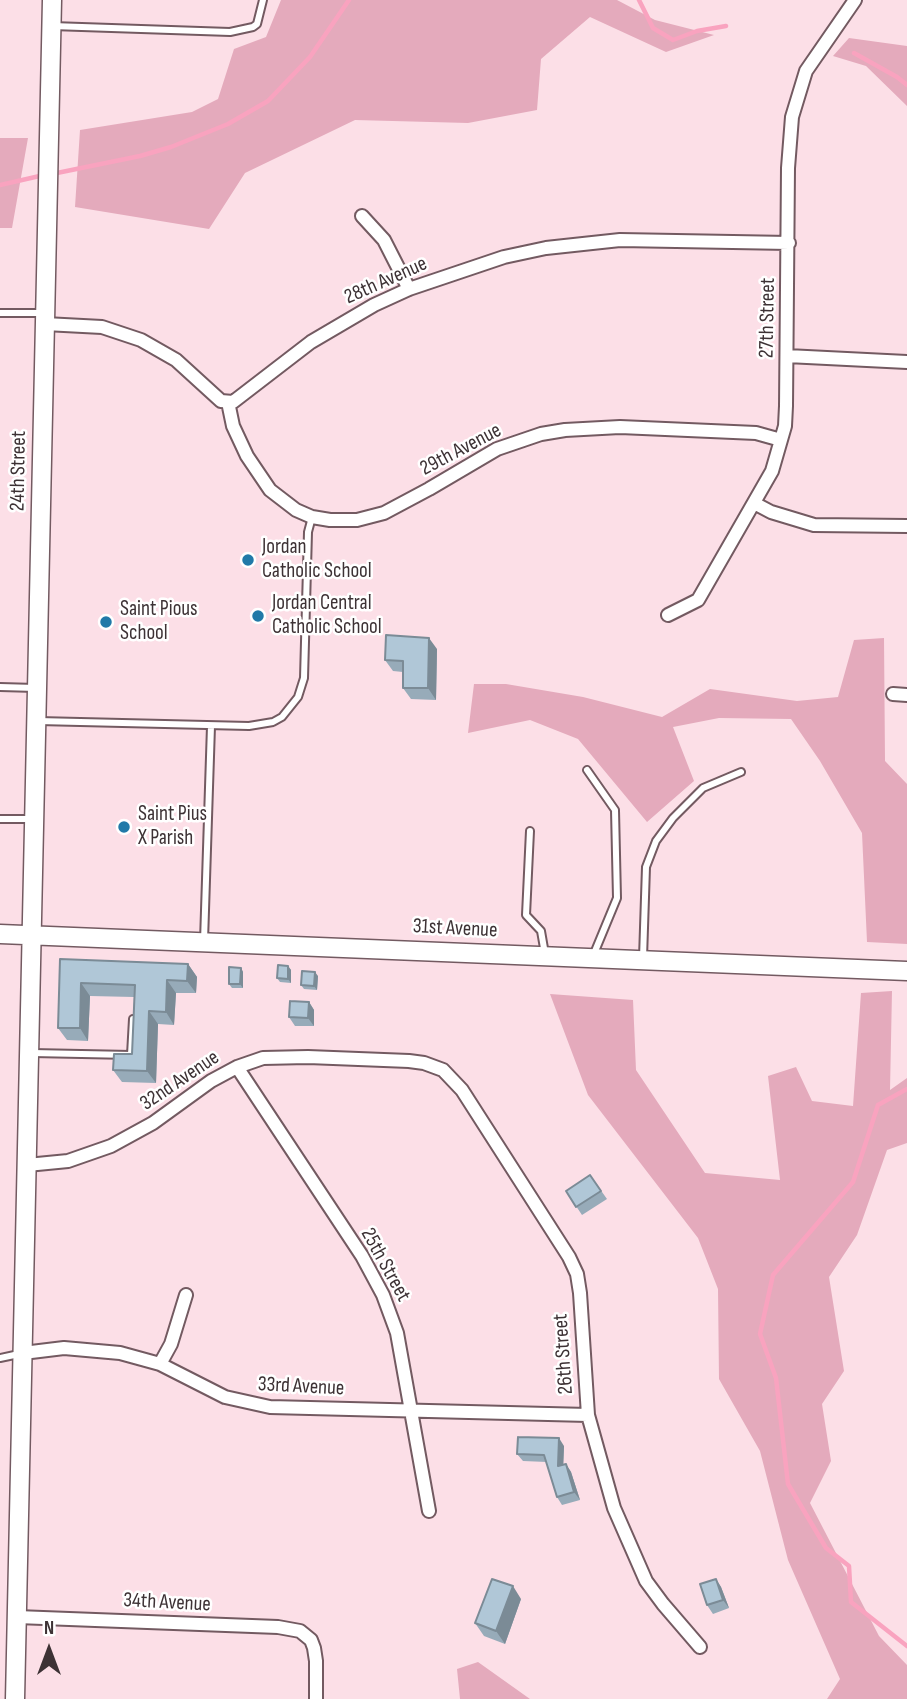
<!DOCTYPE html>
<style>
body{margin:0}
#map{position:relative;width:907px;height:1699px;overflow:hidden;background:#fcdfe7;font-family:"Sofia Sans Condensed",sans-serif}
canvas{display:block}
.north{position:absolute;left:14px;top:1615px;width:70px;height:70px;-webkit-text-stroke:5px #fff;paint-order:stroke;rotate:0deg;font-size:19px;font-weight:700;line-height:28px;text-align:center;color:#3d3235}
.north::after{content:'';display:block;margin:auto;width:24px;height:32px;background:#3d3235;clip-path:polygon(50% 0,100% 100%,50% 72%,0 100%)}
</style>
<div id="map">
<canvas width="907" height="1699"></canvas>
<div class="north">N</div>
</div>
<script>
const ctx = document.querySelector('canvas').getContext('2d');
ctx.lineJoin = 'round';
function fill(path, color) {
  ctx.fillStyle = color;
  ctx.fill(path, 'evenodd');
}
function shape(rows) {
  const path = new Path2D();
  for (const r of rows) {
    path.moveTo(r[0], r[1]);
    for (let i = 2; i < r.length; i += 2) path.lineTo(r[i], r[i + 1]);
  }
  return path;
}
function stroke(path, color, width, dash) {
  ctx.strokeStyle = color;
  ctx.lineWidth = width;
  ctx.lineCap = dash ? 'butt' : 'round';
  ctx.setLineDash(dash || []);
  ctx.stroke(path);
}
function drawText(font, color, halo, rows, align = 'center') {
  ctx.font = font + ' "Sofia Sans Condensed",sans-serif';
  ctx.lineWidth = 5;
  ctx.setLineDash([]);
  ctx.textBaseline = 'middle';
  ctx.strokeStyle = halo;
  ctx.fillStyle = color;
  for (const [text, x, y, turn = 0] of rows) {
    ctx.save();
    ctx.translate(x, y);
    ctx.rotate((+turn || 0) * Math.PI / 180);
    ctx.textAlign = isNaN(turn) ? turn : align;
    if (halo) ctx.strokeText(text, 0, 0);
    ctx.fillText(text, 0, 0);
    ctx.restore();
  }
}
fill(shape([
 [281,0,617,0,655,20,714,35,666,52,590,17,541,59,537,110,468,123,355,120,245,173,209,229,75,207,80,130,192,112,218,99,234,49,266,37],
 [849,38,907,46,907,106,866,66,833,56],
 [0,138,28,138,12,228,0,228],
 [884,638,885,761,907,784,907,944,867,942,862,833,820,761,791,719,719,718,673,727,694,781,647,822,578,739,530,720,468,733,474,684,506,684,583,697,662,717,710,689,797,701,838,697,854,640],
 [892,991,890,1090,907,1078,907,1143,887,1150,857,1235,829,1277,844,1371,822,1404,831,1461,810,1503,879,1636,907,1665,907,1699,827,1699,840,1679,788,1560,760,1451,719,1379,718,1289,698,1238,588,1095,550,994,633,1000,636,1070,705,1173,780,1180,768,1076,796,1067,812,1101,853,1106,861,993],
 [478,1662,530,1699,460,1699,457,1669]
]), '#e4aabc');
stroke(shape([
 [639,0,653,28,673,40,697,31,726,26],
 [854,53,897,77,907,85],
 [52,174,140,156,171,147,228,124,268,101,310,57,349,0],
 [0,185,44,175],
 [907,1089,878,1105,853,1182,773,1275,760,1334,776,1378,788,1484,826,1548,849,1566,851,1602,907,1646]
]), '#f9a3bf', 4.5);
const lane = shape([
 [52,26,230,32,253,27,257,24,263,0],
 [0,313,44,313],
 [0,687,36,688],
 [38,721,249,726,273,722,282,717,298,697,304,678,308,532,312,517],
 [587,770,615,810,617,898,593,956],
 [0,819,33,819],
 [530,831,526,915,541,931,545,954],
 [204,941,211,726],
 [643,958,646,867,656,841,673,818,703,788,741,772],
 [32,1053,131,1055,133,1019],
 [0,1358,19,1354]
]);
const street = shape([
 [362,216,384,240,409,289],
 [45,324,102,327,141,340,176,360,221,401,233,402,311,342,374,305,409,289,504,257,546,248,620,240,789,243],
 [787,356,907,362],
 [228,402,233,426,247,456,270,490,296,510,312,517,330,520,357,520,384,513,429,489,497,449,541,434,565,430,620,427,756,433,781,440],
 [754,503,771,512,814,525,907,526],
 [668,615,698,600,772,471,785,426,786,406,788,168,792,117,806,71,855,0],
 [893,694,907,695],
 [237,1067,362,1256,383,1295,397,1333,429,1511],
 [27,1165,68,1161,111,1146,153,1123,211,1081,237,1067,263,1058,308,1057,409,1061,424,1063,443,1070,462,1090,569,1257,577,1274,580,1293,588,1415,614,1508,646,1581,663,1604,700,1647],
 [23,1353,64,1348,120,1353,160,1364,225,1397,270,1407,588,1415],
 [160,1364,171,1344,186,1295],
 [17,1617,278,1627,300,1631,311,1640,314,1648,316,1661,316,1699]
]);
const secondary = shape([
 [0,934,907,971],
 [15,1699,52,0]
]);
stroke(lane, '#735a61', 10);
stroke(street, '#735a61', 16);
stroke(secondary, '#735a61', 21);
stroke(lane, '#fff', 6);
stroke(street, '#fff', 12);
stroke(secondary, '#fff', 18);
fill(shape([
 [437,649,436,700,411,699,403,688,403,672,393,671,385,660],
 [60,959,188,964,197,977,196,993,176,993,174,1025,158,1024,156,1083,122,1082,113,1070,132,1054,134,997,90,996,88,1041,67,1040,58,1028],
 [288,966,291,970,291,983,280,982,277,978],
 [241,968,243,972,243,988,232,988,229,984],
 [318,976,317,990,304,989,301,985],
 [309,1002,314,1010,314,1026,295,1026,289,1017],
 [590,1175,607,1199,582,1215,566,1191],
 [564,1446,563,1465,566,1464,571,1472,580,1500,562,1505,557,1497,547,1462,523,1461,517,1454],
 [716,1579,721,1587,729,1608,713,1614,707,1605],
 [521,1599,505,1644,484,1636,475,1623]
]), '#97abb9');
fill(shape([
 [429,638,437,649,436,700,428,688],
 [188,964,197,977,196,993,187,981],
 [288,966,291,970,291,983,288,979],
 [241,968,243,972,243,988,240,984],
 [315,972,318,976,317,990,314,986],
 [167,980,176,993,174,1025,166,1012],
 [81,983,90,996,88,1041,80,1028],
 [309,1002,314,1010,314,1026,308,1018],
 [149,1011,158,1024,156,1083,147,1071],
 [559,1438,564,1446,563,1474,558,1466],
 [566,1464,571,1472,580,1500,574,1492],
 [716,1579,721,1587,729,1608,723,1600],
 [513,1586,521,1599,505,1644,496,1631]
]), '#7b8b96');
const building = shape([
 [386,635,429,638,428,688,403,688,403,661,385,660,386,635],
 [60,959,188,964,187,981,167,980,166,1012,149,1011,147,1071,113,1070,114,1054,132,1054,135,985,81,983,80,1028,58,1028,60,959],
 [278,965,288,966,288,979,277,978,278,965],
 [229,967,241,968,240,984,229,984,229,967],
 [302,971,315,972,314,986,301,985,302,971],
 [290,1001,309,1002,308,1018,289,1017,290,1001],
 [590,1175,601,1191,576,1207,566,1191,590,1175],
 [518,1437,559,1438,558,1466,566,1464,574,1492,557,1497,544,1455,517,1454,518,1437],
 [492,1579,513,1586,496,1631,475,1623,492,1579],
 [716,1579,723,1600,707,1605,700,1584,716,1579]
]);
fill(building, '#b0c7d7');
stroke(building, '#7b8b96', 2);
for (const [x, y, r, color] of [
 [248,560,7,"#2179a8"],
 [258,616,7,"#2179a8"],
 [106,622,7,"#2179a8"],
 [124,827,7,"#2179a8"]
]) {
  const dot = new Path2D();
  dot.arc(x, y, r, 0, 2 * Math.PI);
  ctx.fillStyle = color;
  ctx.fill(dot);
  stroke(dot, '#fff', 2.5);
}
drawText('21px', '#3d3235', '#fff', [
 ["28th Avenue",386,281,-24],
 ["27th Street",768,318,-89],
 ["29th Avenue",461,450,-28],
 ["24th Street",19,471,-89],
 ["31st Avenue",455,929,3],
 ["32nd Avenue",180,1081,-34],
 ["25th Street",385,1265,61],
 ["26th Street",564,1354,-94],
 ["33rd Avenue",301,1387,3],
 ["34th Avenue",167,1603,3]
]);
drawText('21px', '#3d3235', '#fff', [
 ["Jordan",262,548],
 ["Catholic School",262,572],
 ["Jordan Central",272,604],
 ["Catholic School",272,628],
 ["Saint Pious",120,610],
 ["School",120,634],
 ["Saint Pius",138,815],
 ["X Parish",138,839]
], 'left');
</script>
